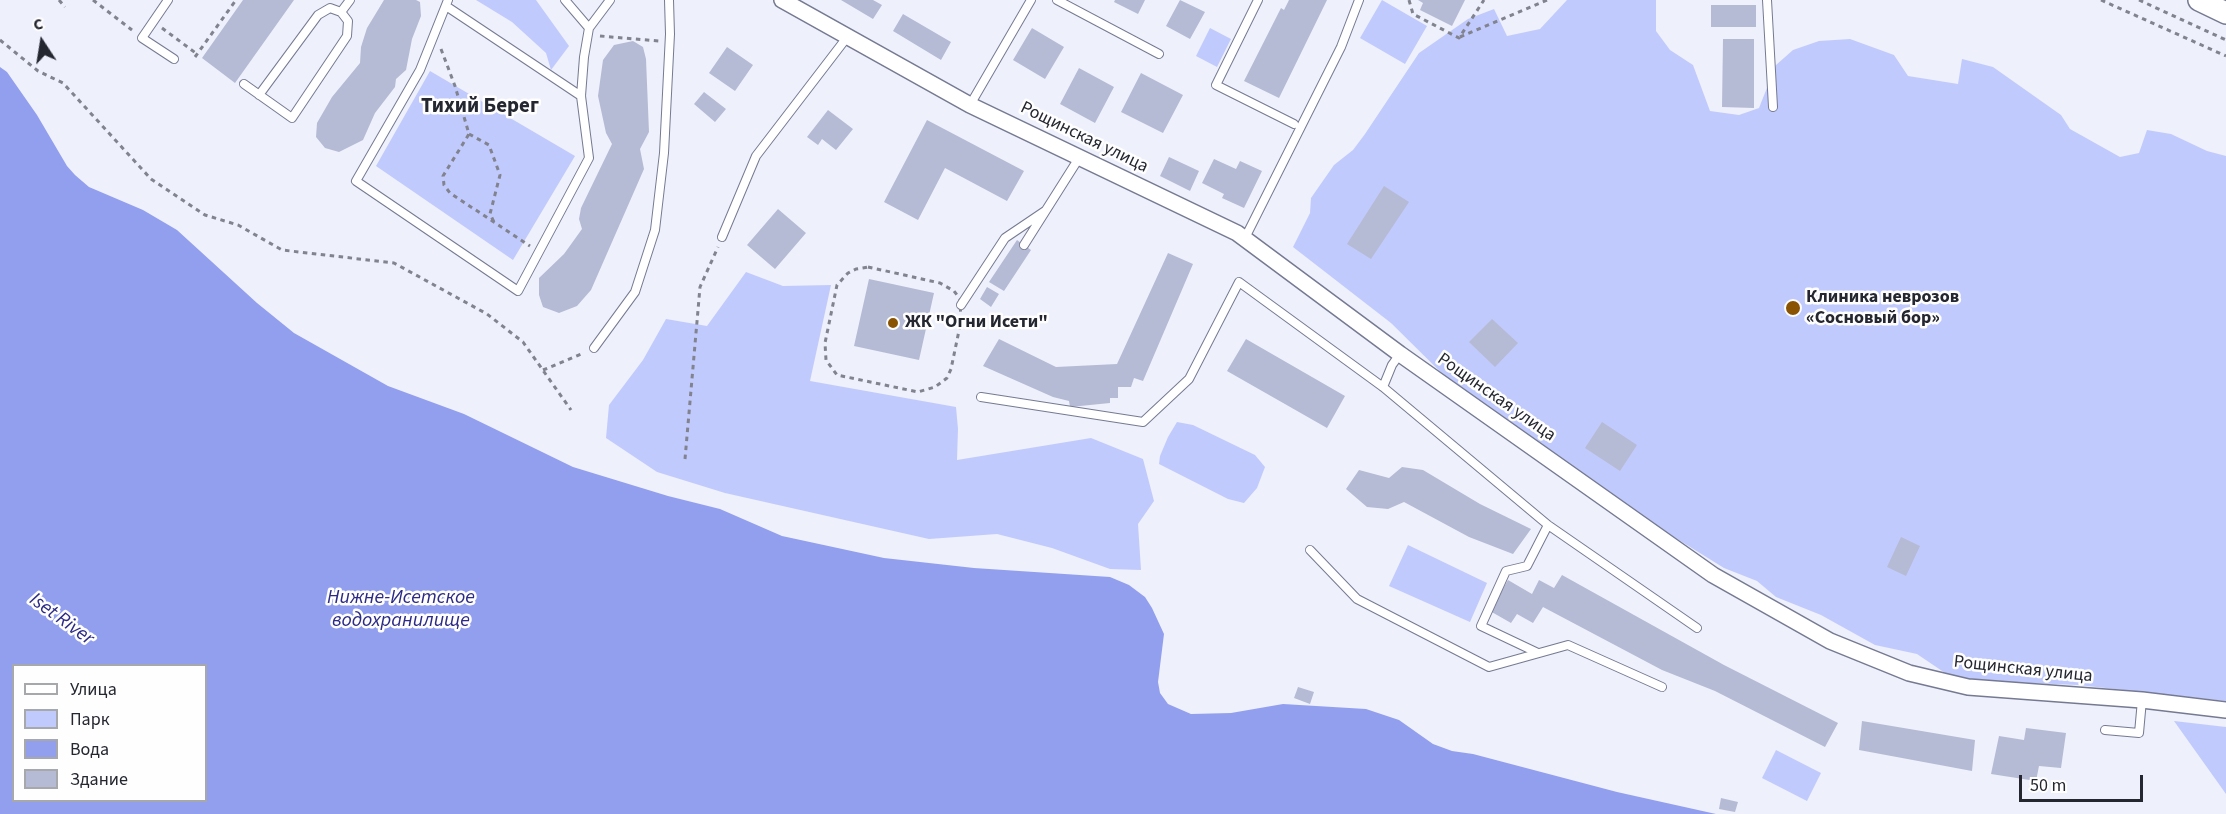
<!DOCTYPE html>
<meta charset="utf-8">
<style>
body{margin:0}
#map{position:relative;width:2226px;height:814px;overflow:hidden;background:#eef0fb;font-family:"Source Sans 3",sans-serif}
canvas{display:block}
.legend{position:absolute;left:12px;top:664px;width:195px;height:138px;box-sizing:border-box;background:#fefefe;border:2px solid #a7a8ac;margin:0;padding:8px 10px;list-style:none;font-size:18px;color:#242630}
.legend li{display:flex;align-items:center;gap:12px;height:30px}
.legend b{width:30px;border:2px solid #a7a8ac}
.north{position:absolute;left:12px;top:12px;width:60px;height:60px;-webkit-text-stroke:4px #fefefe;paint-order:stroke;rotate:348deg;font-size:16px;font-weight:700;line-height:24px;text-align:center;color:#242630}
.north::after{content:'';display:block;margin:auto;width:21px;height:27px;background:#242630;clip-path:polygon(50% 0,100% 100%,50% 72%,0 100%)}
.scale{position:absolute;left:2019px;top:775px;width:124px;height:27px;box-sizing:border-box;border:3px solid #242630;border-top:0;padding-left:8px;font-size:18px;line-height:21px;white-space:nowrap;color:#242630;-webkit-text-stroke:4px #fefefe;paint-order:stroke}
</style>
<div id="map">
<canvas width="2226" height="814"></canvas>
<ul class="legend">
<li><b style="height:8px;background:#fff"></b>Улица</li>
<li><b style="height:16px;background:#c1cafc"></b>Парк</li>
<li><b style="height:16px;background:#929fef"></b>Вода</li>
<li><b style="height:16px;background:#b5bbd5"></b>Здание</li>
</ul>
<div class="north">С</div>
<div class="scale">50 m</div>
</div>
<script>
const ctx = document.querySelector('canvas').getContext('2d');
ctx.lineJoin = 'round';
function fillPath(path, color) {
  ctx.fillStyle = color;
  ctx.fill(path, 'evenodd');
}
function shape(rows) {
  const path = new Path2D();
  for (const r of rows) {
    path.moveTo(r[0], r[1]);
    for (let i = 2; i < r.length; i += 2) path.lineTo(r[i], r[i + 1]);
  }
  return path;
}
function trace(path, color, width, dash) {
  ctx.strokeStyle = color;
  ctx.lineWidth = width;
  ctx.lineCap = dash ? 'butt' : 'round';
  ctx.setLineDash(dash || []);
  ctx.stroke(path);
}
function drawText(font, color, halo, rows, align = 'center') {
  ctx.font = font + ' "Source Sans 3",sans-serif';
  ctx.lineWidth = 5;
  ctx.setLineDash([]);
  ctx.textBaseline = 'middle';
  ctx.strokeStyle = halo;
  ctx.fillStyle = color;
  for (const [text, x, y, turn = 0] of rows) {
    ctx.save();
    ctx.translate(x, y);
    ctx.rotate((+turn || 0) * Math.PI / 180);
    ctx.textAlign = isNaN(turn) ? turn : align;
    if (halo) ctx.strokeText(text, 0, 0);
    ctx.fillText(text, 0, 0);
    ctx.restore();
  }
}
fillPath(shape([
 [476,0,536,0,569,46,551,70,546,53,512,22],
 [1382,0,1427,26,1405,64,1360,38],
 [1567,0,1656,0,1656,31,1670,50,1693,65,1710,111,1739,115,1759,108,1776,65,1793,50,1819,41,1850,39,1894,55,1908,76,1958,84,1962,59,1993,67,2061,115,2070,129,2120,157,2139,153,2147,130,2171,134,2207,151,2226,156,2226,701,2078,685,1982,681,1951,677,1917,654,1875,645,1821,615,1776,597,1757,581,1724,568,1608,496,1472,403,1391,323,1293,247,1310,213,1311,198,1334,165,1353,150,1365,134,1419,53,1468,19,1494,9,1507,36,1540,29],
 [1210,28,1231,39,1217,67,1196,56],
 [430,71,575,156,513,260,376,166],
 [746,272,783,286,831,285,810,381,956,407,958,429,957,460,1091,438,1143,459,1154,501,1138,524,1141,570,1110,569,1052,548,997,534,929,539,725,493,657,472,606,438,609,405,643,360,666,319,707,326],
 [1177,422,1193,425,1255,455,1265,467,1257,488,1244,503,1228,499,1159,464,1160,456,1168,437],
 [1408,545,1487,583,1470,622,1389,586],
 [2174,721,2226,727,2226,794],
 [1776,750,1821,773,1807,801,1762,778]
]), '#c1cafc');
fillPath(shape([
 [0,67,7,72,37,115,67,166,75,175,89,187,143,210,177,230,257,303,294,333,388,386,464,414,573,467,668,496,720,509,782,536,884,558,974,568,1110,577,1129,585,1145,597,1152,608,1164,634,1158,682,1160,693,1168,704,1191,714,1231,713,1283,704,1366,709,1399,720,1433,744,1452,751,1473,754,1617,792,1716,814,0,814],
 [14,666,206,666,206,800,14,800]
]), '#929fef');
fillPath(shape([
 [243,0,294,0,235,83,202,58],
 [384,0,416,0,420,2,421,16,412,39,406,70,396,79,395,87,375,113,363,140,339,152,325,148,316,137,317,123,332,97,360,63,361,47,367,28],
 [841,0,873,0,882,5,873,19],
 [1115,0,1145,0,1138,14,1114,2],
 [1180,0,1205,12,1190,39,1166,26],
 [1289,0,1327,0,1279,98,1244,81,1281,8,1284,10],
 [1418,0,1465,0,1452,26,1420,10,1423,3],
 [1711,5,1756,5,1756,27,1711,27],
 [903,14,951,42,941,60,893,31],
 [1032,28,1064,47,1045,79,1013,60],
 [1723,39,1754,39,1754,108,1722,107],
 [633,41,643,47,646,59,649,132,640,149,644,169,591,290,577,306,559,313,543,307,539,295,539,278,564,254,582,229,579,219,581,208,612,144,606,133,598,96,603,60,614,45],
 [727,47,753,65,735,91,709,73],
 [1079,68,1114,87,1095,123,1060,104],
 [1141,73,1183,95,1163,133,1121,112],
 [704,92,726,109,715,122,694,104],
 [828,110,853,129,836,150,822,139,818,145,807,137],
 [927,120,1024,171,1007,201,945,168,918,220,884,202],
 [1169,157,1199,171,1190,191,1160,176],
 [1214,159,1236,169,1240,161,1262,171,1244,208,1222,198,1224,194,1202,183],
 [1384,186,1409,202,1371,259,1347,244],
 [778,209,806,233,775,269,747,245],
 [1017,240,1031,250,1004,291,989,282],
 [1168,253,1193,264,1143,381,1134,378,1131,387,1118,387,1118,398,1110,398,1110,403,1070,407,1069,401,1053,397,983,366,999,339,1056,367,1117,364],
 [869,279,934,293,919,360,854,346],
 [987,287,999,294,991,307,980,299],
 [1492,319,1518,343,1495,367,1469,342],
 [1246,339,1345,396,1327,428,1227,371],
 [1602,422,1637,445,1620,471,1585,448],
 [1402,467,1423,470,1480,504,1531,529,1513,554,1469,537,1404,502,1388,509,1367,507,1346,489,1359,470,1389,478],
 [1901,537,1920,546,1906,576,1887,567],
 [1562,575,1724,665,1838,723,1825,747,1715,691,1662,670,1543,607,1533,623,1517,614,1511,623,1490,611,1508,580,1532,594,1539,580,1554,588],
 [1298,687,1314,692,1310,704,1294,698],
 [1862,721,1975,740,1972,771,1859,750],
 [2026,728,2066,733,2061,768,2039,766,2036,781,1991,774,1999,736,2024,740],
 [1721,798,1738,802,1735,812,1719,809]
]), '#b5bbd5');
const lane = shape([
 [168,0,142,38,174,59],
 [448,0,420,70,356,181,518,291,589,158,581,96,584,57,589,28,610,0],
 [565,0,589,28],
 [1057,0,1159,54],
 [1258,0,1216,85,1294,124],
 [1767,0,1773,107],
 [446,6,581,96],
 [244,84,292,118,347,36,348,21,341,12,350,0],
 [259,95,318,15,330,8,341,12],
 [970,105,1031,0],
 [722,237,756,156,848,36],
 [1245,238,1341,47,1359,0],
 [1024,245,1079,158],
 [961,305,1005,238,1045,211],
 [594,348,635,292,655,230,664,153,670,34,669,0],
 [1383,387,1392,365,1400,354],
 [981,397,1143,422,1189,379,1239,282,1383,387,1548,525,1697,628],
 [1310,550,1357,599,1489,667,1568,645,1662,687],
 [1538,653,1481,626,1506,571,1527,566,1548,525],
 [2105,730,2139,733,2142,700]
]);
const street = shape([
 [782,0,970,105,1237,233,1400,354,1713,575,1830,641,1909,673,1968,687,2142,700,2226,710]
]);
const secondary = shape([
 [2199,0,2226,13]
]);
trace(lane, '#757a92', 10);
trace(street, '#757a92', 18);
trace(secondary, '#757a92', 24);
trace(shape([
 [59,0,65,7],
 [93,0,132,30],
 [1409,0,1413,14,1459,38,1484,0],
 [2101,0,2226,56],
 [2139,0,2226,40],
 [162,28,197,54],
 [600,36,659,41],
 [1460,37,1547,0],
 [0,40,38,71,63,83,151,179,205,215,238,225,282,250,394,263,487,314,523,342,571,410],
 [441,49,455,86,469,134,443,176,444,185,450,193,530,246],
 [195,57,236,0],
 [469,134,489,145,500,175,490,214,494,222],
 [868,267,940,283,954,291,960,299,961,321,951,369,947,378,935,387,918,392,837,375,826,360,825,343,837,285,848,273,856,269,868,267],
 [543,370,584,353],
 [685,459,700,287,718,247]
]), '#81838e', 3, [4.5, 4.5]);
trace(lane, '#fff', 8);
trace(street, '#fff', 15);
trace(secondary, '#fff', 21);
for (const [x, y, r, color] of [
 [1793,308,8,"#895303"],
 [893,323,6,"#895303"]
]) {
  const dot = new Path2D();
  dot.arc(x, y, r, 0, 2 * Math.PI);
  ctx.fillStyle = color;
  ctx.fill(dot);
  trace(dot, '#fefefe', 2);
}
drawText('18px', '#242630', '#fefefe', [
 ["Рощинская улица",1084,138,26],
 ["Рощинская улица",1496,398,35],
 ["Рощинская улица",2023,670,6]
]);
drawText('bold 18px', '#242630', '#fefefe', [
 ["Клиника неврозов",1806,298],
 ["«Сосновый бор»",1806,319],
 ["ЖК \"Огни Исети\"",905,323]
], 'left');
drawText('italic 20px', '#2c2a85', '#fefefe', [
 ["Нижне-Исетское",401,599],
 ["водохранилище",401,622],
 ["Iset River",61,620,36]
]);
drawText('bold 21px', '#242630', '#fefefe', [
 ["Тихий Берег",480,107]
]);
</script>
